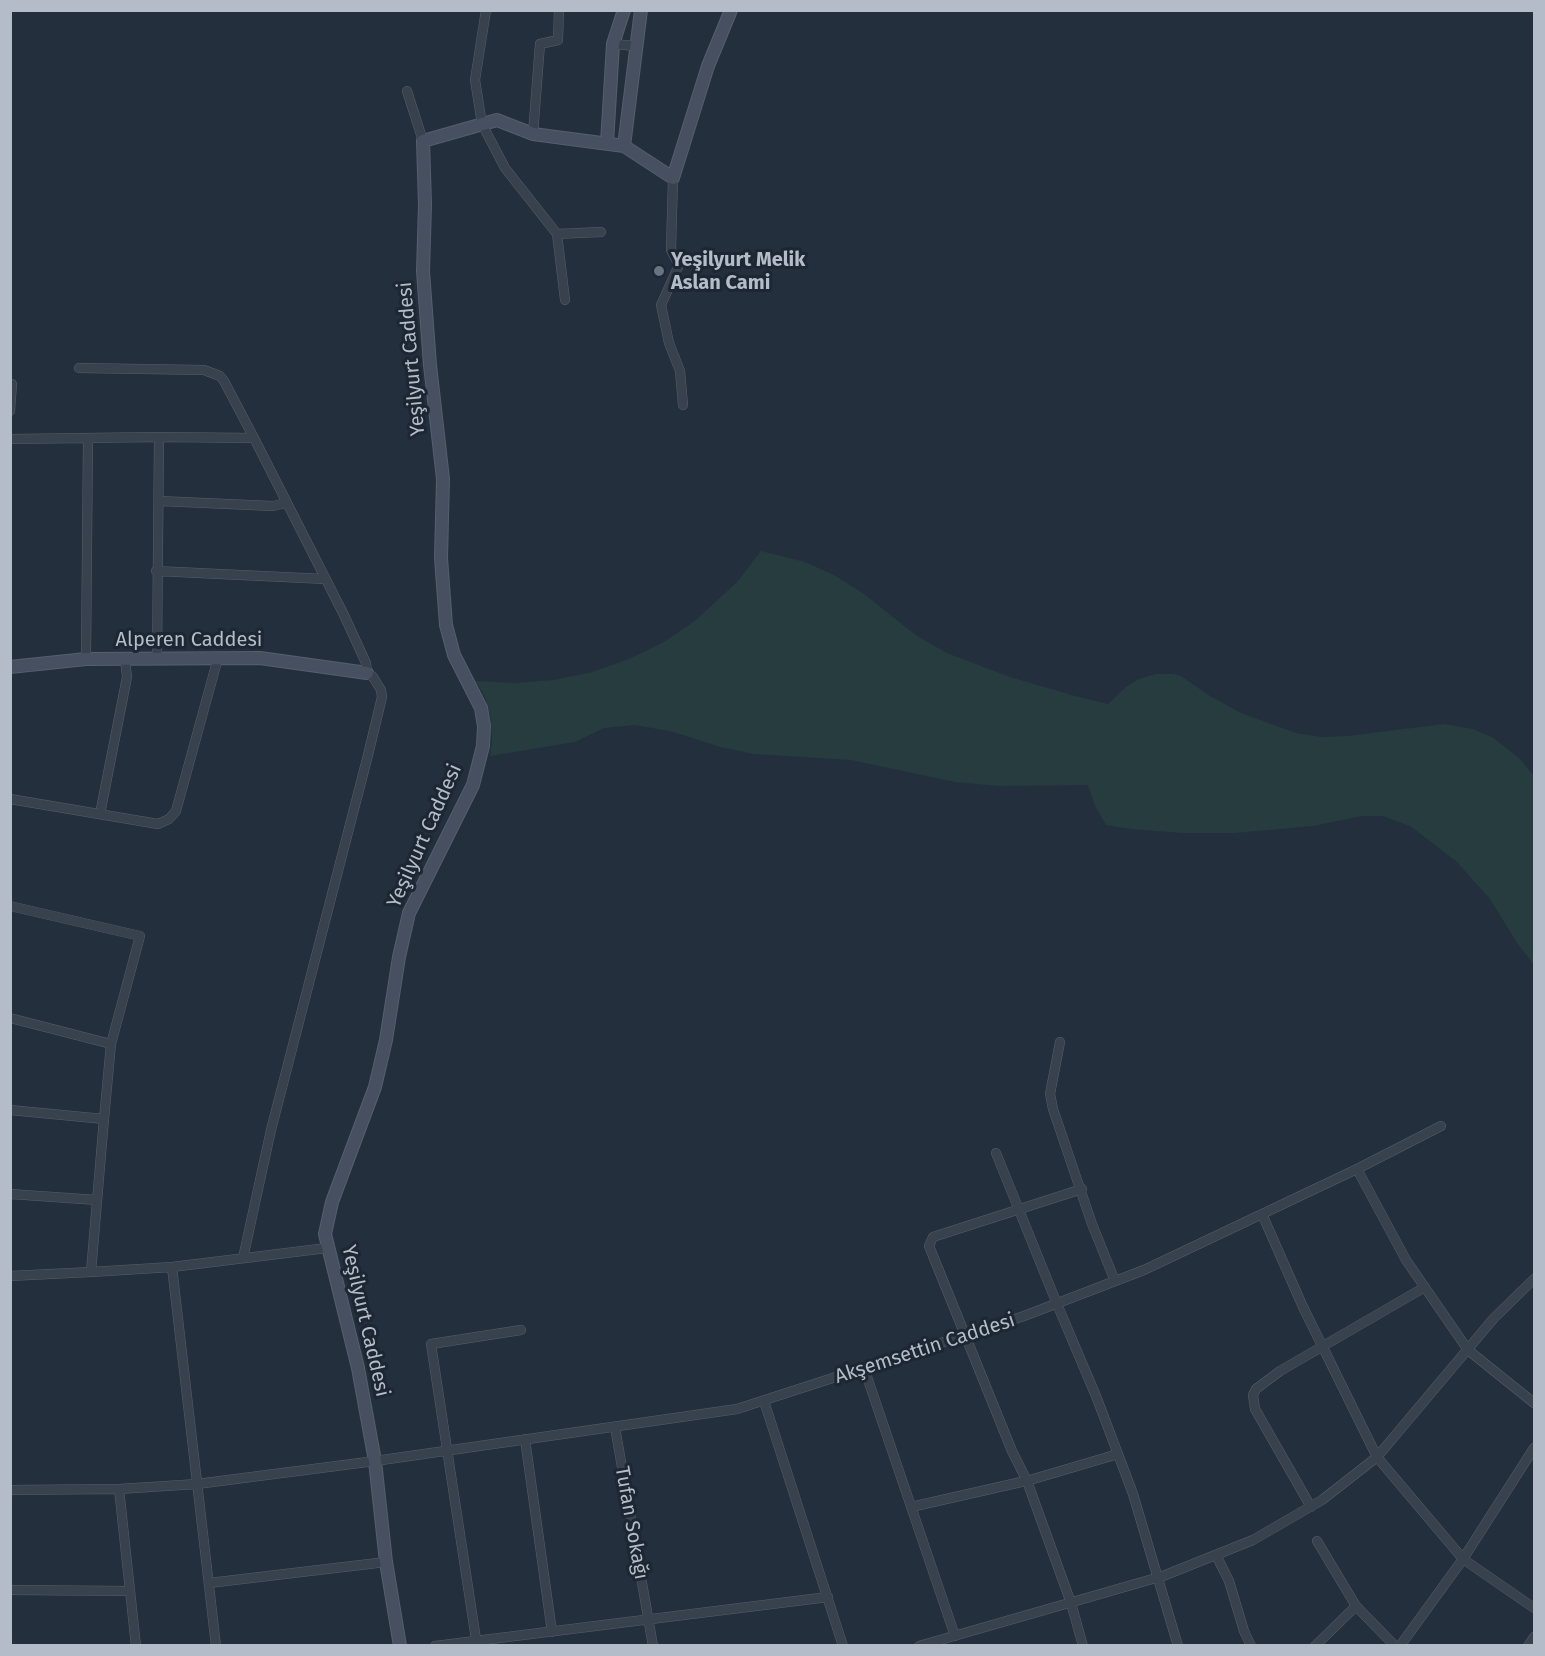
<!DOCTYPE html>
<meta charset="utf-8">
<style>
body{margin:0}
#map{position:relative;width:1545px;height:1656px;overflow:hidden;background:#242f3e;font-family:"Fira Sans",sans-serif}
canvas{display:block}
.frame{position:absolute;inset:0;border:12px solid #b4bcc9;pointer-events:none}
</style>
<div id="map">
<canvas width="1545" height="1656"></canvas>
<div class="frame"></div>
</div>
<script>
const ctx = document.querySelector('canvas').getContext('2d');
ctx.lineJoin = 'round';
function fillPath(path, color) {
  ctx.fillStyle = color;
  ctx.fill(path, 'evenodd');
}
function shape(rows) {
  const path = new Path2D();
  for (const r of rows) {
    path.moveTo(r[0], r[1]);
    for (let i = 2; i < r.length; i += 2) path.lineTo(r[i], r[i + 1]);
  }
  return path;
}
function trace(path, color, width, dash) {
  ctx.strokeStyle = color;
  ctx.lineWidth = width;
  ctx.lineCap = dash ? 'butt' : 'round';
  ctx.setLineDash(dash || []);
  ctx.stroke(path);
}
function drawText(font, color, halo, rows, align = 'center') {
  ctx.font = font + ' "Fira Sans",sans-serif';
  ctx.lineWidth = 6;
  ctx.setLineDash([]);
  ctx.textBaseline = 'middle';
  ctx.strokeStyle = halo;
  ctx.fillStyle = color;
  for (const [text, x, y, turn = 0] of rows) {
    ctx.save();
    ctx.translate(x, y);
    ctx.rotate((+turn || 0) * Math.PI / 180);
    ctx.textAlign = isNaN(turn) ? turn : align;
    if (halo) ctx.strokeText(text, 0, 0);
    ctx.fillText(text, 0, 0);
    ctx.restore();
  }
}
fillPath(shape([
 [761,551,805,562,834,575,864,594,917,636,947,653,1010,677,1075,696,1108,704,1127,686,1139,679,1156,674,1173,674,1181,676,1210,696,1241,713,1296,733,1322,737,1348,736,1444,724,1473,729,1492,737,1519,758,1534,776,1534,965,1517,943,1490,899,1456,861,1410,826,1383,816,1362,816,1313,826,1235,833,1183,833,1131,829,1106,825,1095,806,1088,785,999,786,955,782,851,760,754,754,720,747,674,732,635,725,604,728,575,742,490,756,492,740,491,719,486,699,476,681,515,683,554,680,592,672,629,659,664,642,696,620,738,581]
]), '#263c3f');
const street = shape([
 [486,10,475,80,482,124,505,168,557,234,565,300],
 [613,44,636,46],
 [407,91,423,141],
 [533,134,540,44,558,40,559,10],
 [673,178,671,250,679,265,661,305,669,343,680,371,683,405],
 [557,234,601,232],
 [79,368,204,370,220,376,224,381,254,438,344,615,366,663,367,673,373,677,381,690,382,697,368,755,271,1130,243,1258],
 [10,411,12,384],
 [10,439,159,437,254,438],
 [159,501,273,506,286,503],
 [156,571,325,579],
 [86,659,88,438],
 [157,659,159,437],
 [10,799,158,824,169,819,176,811,218,658],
 [100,814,127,677,125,659],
 [10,906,140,936,111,1044],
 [10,1018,111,1044,104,1119],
 [1060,1042,1050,1094,1053,1109,1092,1224,1115,1281],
 [10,1110,104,1119,91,1272,172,1267,216,1646],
 [996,1153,1057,1304,1096,1396,1118,1454,1133,1494,1178,1646],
 [1357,1169,1406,1260,1468,1350,1534,1403],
 [1082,1189,933,1237,929,1246,1012,1451,1027,1481,1071,1603,1083,1646],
 [10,1194,97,1200],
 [1262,1214,1303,1307,1377,1457,1463,1559,1534,1608],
 [172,1267,327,1248],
 [10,1276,91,1272],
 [864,1368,955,1636],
 [764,1401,843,1646],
 [615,1427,653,1646],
 [525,1439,552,1632],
 [119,1489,136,1646],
 [10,1490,119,1489,197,1484,375,1461,737,1409,1024,1316,1144,1270,1357,1169,1441,1126],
 [911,1507,1030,1480,1118,1454],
 [1311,1507,1255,1409,1253,1395,1256,1389,1280,1371,1425,1287],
 [1317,1541,1356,1606,1395,1646],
 [1216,1555,1229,1581,1244,1631,1251,1646],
 [209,1583,386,1562],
 [10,1590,130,1591],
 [435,1646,828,1597],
 [477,1646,431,1344,521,1330],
 [919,1646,1163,1576,1253,1540,1322,1500,1377,1457,1494,1318,1534,1279],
 [1315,1646,1356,1606],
 [1400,1646,1463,1559,1534,1448],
 [1528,1646,1534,1637]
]);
const secondary = shape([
 [607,143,613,44,624,10],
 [624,146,673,178,708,66,731,10],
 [10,667,86,659,260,658,367,673],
 [400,1646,386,1562,375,1461,358,1368,325,1234,332,1202,375,1087,386,1040,399,957,409,913,473,785,483,746,484,726,481,708,454,655,446,625,441,558,443,479,430,365,423,271,425,205,423,141,497,120,533,134,624,146,641,10]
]);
trace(street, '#565f6c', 10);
trace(secondary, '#565f6c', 14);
trace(street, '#38414e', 9);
trace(secondary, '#465061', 12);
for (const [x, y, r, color] of [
 [659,271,6,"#6b7280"]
]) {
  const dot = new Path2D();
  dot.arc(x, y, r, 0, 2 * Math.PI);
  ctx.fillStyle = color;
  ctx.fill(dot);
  trace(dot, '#1d2633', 2);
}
drawText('bold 20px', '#b4bcc9', '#1d2633', [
 ["Yeşilyurt Melik",671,260],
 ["Aslan Cami",671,283]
], 'left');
drawText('20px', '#b4bcc9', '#1d2633', [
 ["Yeşilyurt Caddesi",412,359,-95],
 ["Alperen Caddesi",189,640],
 ["Yeşilyurt Caddesi",425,836,-66],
 ["Yeşilyurt Caddesi",365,1321,77],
 ["Akşemsettin Caddesi",925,1349,-18],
 ["Tufan Sokağı",631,1523,80]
]);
</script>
